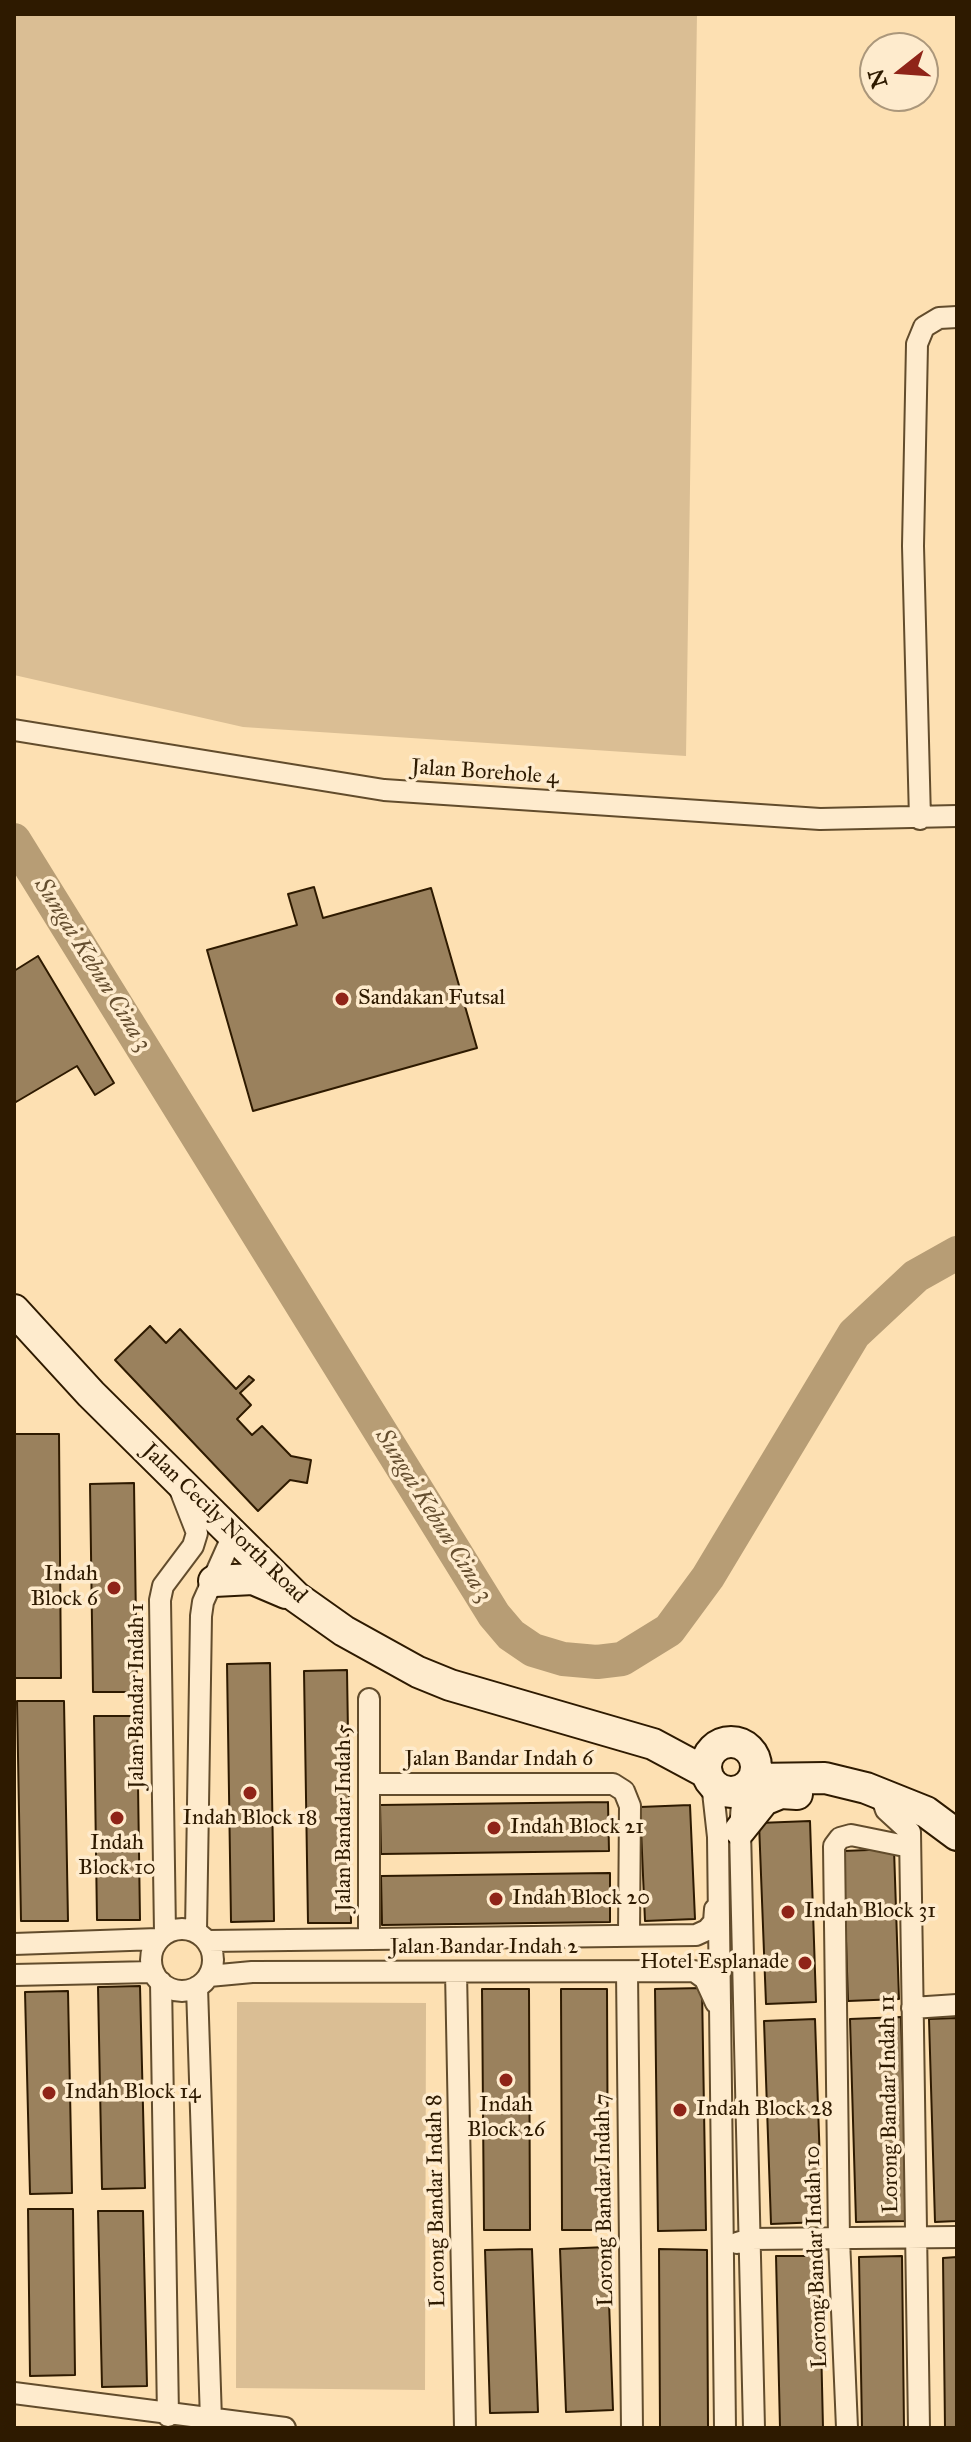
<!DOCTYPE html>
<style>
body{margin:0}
#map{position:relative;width:971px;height:2442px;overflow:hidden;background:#fde0b2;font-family:"IM FELL Great Primer",serif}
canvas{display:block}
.frame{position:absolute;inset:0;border:16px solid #2e1a00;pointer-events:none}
.north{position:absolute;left:859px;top:32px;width:80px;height:80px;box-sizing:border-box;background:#feebcd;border:2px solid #ab977b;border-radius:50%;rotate:253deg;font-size:22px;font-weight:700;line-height:32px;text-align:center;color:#2e1a00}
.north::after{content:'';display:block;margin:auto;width:28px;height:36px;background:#8f2418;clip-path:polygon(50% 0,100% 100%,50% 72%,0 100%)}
</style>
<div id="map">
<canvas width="971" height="2442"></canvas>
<div class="frame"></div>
<div class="north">N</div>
</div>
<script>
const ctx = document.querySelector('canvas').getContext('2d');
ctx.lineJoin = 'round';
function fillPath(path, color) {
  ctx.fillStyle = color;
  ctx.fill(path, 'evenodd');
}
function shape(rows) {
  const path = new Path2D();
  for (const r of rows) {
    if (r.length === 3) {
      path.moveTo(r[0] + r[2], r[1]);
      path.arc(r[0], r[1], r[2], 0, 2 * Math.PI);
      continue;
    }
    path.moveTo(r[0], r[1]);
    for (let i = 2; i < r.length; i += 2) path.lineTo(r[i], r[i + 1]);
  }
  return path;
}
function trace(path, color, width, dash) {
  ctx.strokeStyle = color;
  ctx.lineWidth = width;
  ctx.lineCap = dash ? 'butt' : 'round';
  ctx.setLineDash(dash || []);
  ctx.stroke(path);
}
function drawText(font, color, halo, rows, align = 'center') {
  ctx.font = font + ' "IM FELL Great Primer",serif';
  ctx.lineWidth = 7;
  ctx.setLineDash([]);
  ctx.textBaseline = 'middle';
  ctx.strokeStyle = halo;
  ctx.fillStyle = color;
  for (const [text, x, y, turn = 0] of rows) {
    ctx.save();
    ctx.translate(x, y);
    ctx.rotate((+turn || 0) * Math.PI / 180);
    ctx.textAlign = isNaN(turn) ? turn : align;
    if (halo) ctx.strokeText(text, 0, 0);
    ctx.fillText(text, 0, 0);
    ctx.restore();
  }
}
fillPath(shape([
 [14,14,697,14,686,756,243,727,14,675],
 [237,2002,426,2003,425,2390,236,2388]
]), '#dabe94');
trace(shape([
 [14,840,494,1615,511,1635,533,1650,563,1659,597,1662,622,1659,669,1630,708,1577,854,1334,916,1276,957,1253]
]), '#b79d75', 34);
const building = shape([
 [314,887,323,918,431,888,477,1048,253,1111,207,950,297,925,288,894,314,887],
 [38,956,114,1083,95,1095,77,1066,16,1102,14,1099,14,971,38,956],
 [150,1326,166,1343,180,1329,236,1389,249,1376,254,1380,240,1393,251,1405,237,1419,252,1435,262,1426,291,1456,311,1460,307,1483,290,1480,258,1511,115,1360,150,1326],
 [14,1434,59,1434,61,1678,15,1678,14,1434],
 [134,1483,137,1692,93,1692,90,1484,134,1483],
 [270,1663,274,1921,231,1922,227,1664,270,1663],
 [347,1670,351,1923,308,1923,304,1671,347,1670],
 [17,1701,64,1701,68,1921,21,1921,17,1701],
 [94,1716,137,1716,140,1920,97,1920,94,1716],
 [608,1802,609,1851,381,1854,380,1805,608,1802],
 [690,1805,695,1919,645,1921,640,1807,690,1805],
 [810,1821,816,2002,766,2004,759,1823,810,1821],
 [894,1849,899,1999,848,2001,843,1851,894,1849],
 [610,1873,610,1922,382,1925,381,1876,610,1873],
 [140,1986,145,2188,102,2189,98,1987,140,1986],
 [702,1988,706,2230,658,2231,655,1989,702,1988],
 [482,1989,529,1989,530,2230,484,2230,482,1989],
 [561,1989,607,1989,608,2230,562,2230,561,1989],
 [68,1991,72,2193,30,2194,25,1992,68,1991],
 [901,2017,907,2221,856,2222,850,2019,901,2017],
 [957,2018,957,2221,935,2222,929,2019,957,2018],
 [815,2019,822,2222,771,2224,764,2021,815,2019],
 [28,2209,73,2209,75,2375,30,2376,28,2209],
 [98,2211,143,2211,147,2386,102,2387,98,2211],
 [607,2247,613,2410,566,2412,560,2249,607,2247],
 [532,2249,538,2412,490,2413,485,2250,532,2249],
 [659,2249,707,2250,708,2428,660,2428,659,2249],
 [776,2256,819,2256,823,2428,780,2428,776,2256],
 [902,2256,904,2428,862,2428,859,2257,902,2256],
 [957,2257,957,2428,945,2428,943,2258,957,2257]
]);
fillPath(building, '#9a815d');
trace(building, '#2e1a00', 2);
const minor = shape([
 [14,730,384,790,820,819,957,816],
 [920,819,913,546,917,344,924,327,939,318,957,317],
 [712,1783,718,1837,725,2428],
 [371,1784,613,1784,624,1791,630,1806,629,1934],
 [743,1790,740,1830,754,2428],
 [880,1793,886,1810,910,1832,919,2428],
 [182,1960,31],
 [196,1931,201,1616,203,1602,233,1535],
 [165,1933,160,1600,163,1586,193,1546,197,1533,181,1492],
 [369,1937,369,1699],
 [208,1941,696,1935,707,1930,714,1922,715,1909],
 [14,1944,158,1939],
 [456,1972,465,2428],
 [627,1972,632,2428],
 [14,1975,153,1972],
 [209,1976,252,1972,694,1971,705,1979,716,2003],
 [161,1982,168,2416],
 [197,1987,211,2420],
 [912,2008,957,2005],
 [737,2243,750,2239,957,2237],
 [14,2393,285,2428],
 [847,2428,839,2239,834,1846,840,1838,851,1835,910,1847]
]);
const secondary = shape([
 [14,1310,91,1394,296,1597,344,1631,418,1672,450,1685,653,1744,707,1773],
 [214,1581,253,1579,286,1593],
 [731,1767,25],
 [754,1779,825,1778,866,1788,926,1812,957,1835],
 [740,1830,764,1800,781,1793,797,1794]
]);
trace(minor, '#624c2c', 24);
trace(secondary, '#2e1a00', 34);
trace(minor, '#feebcd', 20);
trace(secondary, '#feebcd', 30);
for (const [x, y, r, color] of [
 [342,999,8,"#8f2418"],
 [114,1588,8,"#8f2418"],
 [250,1793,8,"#8f2418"],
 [117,1818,8,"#8f2418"],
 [494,1828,8,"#8f2418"],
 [496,1899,8,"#8f2418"],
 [788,1912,8,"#8f2418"],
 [805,1963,8,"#8f2418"],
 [506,2080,8,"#8f2418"],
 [49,2093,8,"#8f2418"],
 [680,2110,8,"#8f2418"]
]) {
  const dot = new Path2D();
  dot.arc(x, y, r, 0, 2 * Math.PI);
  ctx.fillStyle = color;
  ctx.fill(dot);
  trace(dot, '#feebcd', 3);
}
drawText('22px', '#2e1a00', '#feebcd', [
 ["Jalan Borehole 4",485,773,4],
 ["Jalan Cecily North Road",224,1524,44],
 ["Jalan Bandar Indah 1",138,1696,-90],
 ["Jalan Bandar Indah 6",499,1760],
 ["Jalan Bandar Indah 5",345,1818,-90],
 ["Jalan Bandar Indah 2",484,1948],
 ["Lorong Bandar Indah 11",890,2104,-91],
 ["Lorong Bandar Indah 7",605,2200,-91],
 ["Lorong Bandar Indah 8",437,2201,-91],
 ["Lorong Bandar Indah 10",817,2257,-92]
]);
drawText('22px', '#2e1a00', '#feebcd', [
 ["Sandakan Futsal",358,999],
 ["Indah",98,1575,"right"],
 ["Block 6",98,1600,"right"],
 ["Indah Block 18",250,1819,"center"],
 ["Indah Block 21",510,1828],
 ["Indah",117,1844,"center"],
 ["Block 10",117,1869,"center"],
 ["Indah Block 20",512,1899],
 ["Indah Block 31",804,1912],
 ["Hotel Esplanade",789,1963,"right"],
 ["Indah Block 14",65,2093],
 ["Indah",506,2106,"center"],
 ["Block 26",506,2131,"center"],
 ["Indah Block 28",696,2110]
], 'left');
drawText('italic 24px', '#654e2f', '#feebcd', [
 ["Sungai Kebun Cina 3",92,965,58],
 ["Sungai Kebun Cina 3",433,1516,58]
]);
</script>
